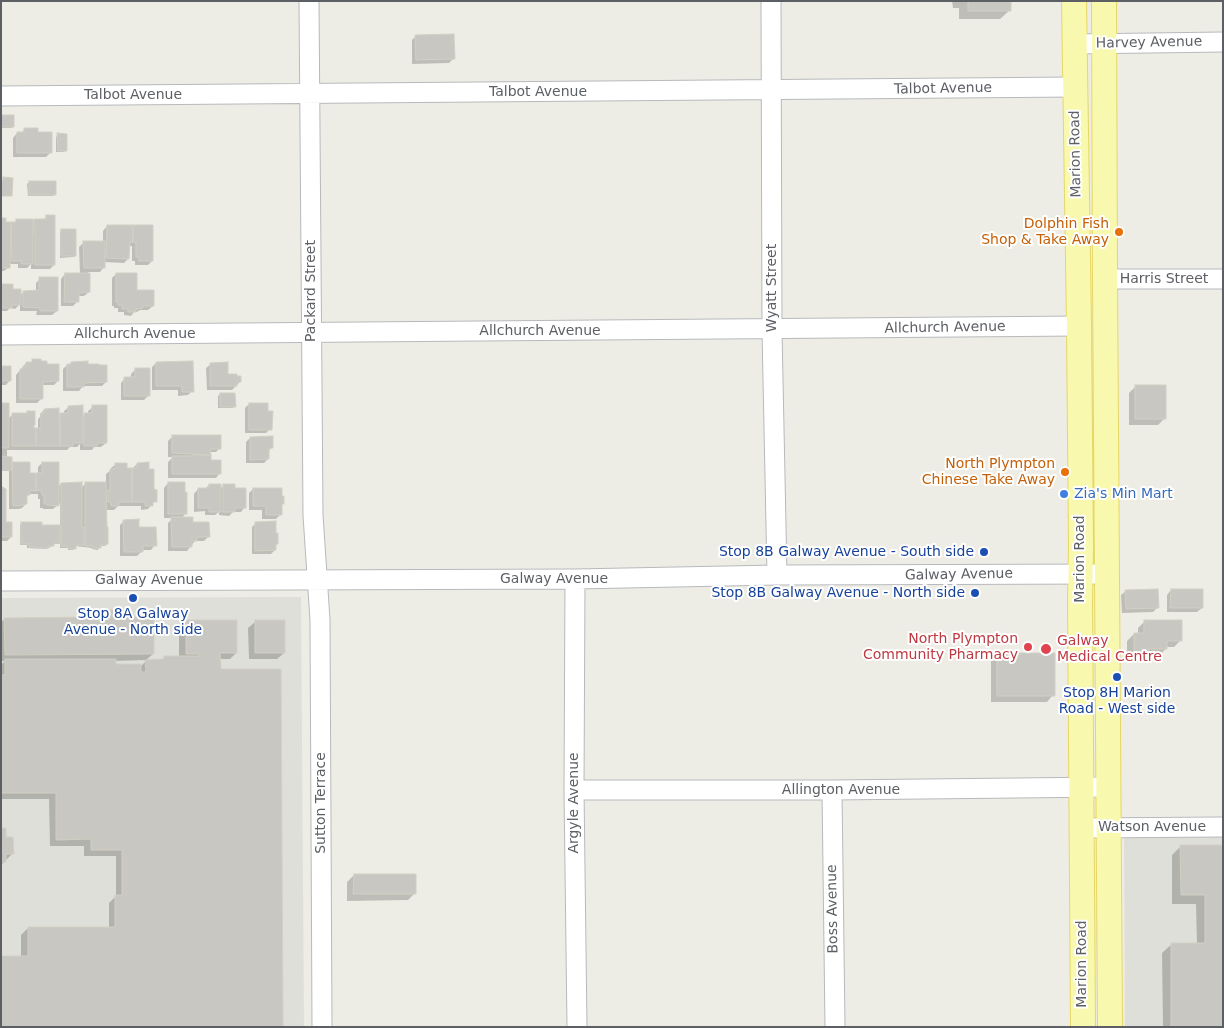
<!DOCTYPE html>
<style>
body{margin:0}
#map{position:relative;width:1224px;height:1028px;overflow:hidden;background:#eeede5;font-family:"DejaVu Sans",sans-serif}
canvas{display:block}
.frame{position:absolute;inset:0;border:2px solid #5c5f64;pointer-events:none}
</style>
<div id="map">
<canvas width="1224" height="1028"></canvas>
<div class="frame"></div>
</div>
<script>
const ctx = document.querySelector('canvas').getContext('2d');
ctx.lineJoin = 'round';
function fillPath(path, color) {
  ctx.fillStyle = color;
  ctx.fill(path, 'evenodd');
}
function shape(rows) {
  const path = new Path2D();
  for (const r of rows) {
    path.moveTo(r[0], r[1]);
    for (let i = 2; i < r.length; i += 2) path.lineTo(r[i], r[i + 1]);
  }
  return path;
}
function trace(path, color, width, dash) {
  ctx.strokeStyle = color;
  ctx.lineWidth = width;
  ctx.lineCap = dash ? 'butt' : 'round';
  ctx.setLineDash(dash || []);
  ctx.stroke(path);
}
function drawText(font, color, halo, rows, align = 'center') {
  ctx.font = font + ' "DejaVu Sans",sans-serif';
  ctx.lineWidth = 4;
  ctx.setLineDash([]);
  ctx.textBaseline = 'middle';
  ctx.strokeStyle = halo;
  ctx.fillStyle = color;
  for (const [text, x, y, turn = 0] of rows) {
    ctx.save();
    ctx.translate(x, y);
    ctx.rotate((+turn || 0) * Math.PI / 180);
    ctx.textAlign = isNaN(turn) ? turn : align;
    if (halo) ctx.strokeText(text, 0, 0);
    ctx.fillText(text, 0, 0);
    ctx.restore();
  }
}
fillPath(shape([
 [301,597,304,1027,1,1027,1,598],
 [1223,834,1223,1027,1125,1027,1124,835]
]), '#dfdfd9');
fillPath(shape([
 [952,1,1010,1,1010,10,1000,19,959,19,959,8,953,8],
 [416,36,453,59,449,63,412,64,412,40],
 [1,116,13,127,11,128,1,128],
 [24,130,37,134,51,152,46,157,13,157,13,138,17,133,21,133],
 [58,135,66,150,64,152,56,152,56,137],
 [29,182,55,194,53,196,28,196,27,184],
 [47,216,54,265,50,269,31,269,31,264,27,268,18,268,18,264,9,264,9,267,4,271,1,271,1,219,4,223,14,223,17,220,43,220],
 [107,226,152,226,152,261,148,265,135,265,135,261,132,261,132,246,129,246,128,259,124,263,104,262,104,267,100,272,88,272,89,292,84,296,77,296,77,302,73,306,61,306,61,279,65,274,80,274,79,247,84,242,103,243,103,231],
 [61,230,75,256,73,257,60,258,60,232],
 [116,274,153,306,148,310,140,310,137,312,134,312,131,316,124,315,124,312,118,312,118,308,114,308,114,306,112,306,112,278],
 [40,279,57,311,52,315,36,315,37,311,20,311,20,304,15,309,10,308,7,311,1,311,1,285,12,290,19,296,24,292,36,292,36,283],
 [33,360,39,363,58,381,54,385,42,385,42,398,37,403,16,403,16,375,26,363,30,363],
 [72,363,87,365,106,382,102,386,83,386,79,391,63,391,63,369,67,365,69,365],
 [156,363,192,391,188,395,178,396,178,390,152,390,152,367],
 [211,364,227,375,240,382,232,390,207,390,206,368],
 [1,367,10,380,6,385,1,385],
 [136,369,149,395,144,400,121,400,121,383,125,378,131,378,131,374],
 [1136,386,1165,418,1158,425,1129,425,1129,393],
 [220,394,234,406,233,408,218,408,218,396],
 [1,404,8,419,12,415,33,430,38,430,38,419,40,417,40,414,44,410,58,415,64,415,64,411,69,407,81,418,85,415,88,415,88,411,93,407,106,443,101,447,94,447,92,450,80,450,80,444,77,447,70,447,67,450,7,450,7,458,11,465,13,463,28,474,38,475,38,467,42,463,57,488,61,484,81,488,85,484,106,484,106,474,111,470,111,468,116,464,126,469,133,468,137,464,153,491,155,501,148,509,141,510,141,506,118,506,114,510,105,510,107,544,105,546,99,546,98,550,92,549,92,548,75,546,73,550,68,550,68,548,60,548,60,544,53,544,51,547,48,548,46,549,27,548,27,545,20,545,20,525,22,523,40,527,60,526,60,503,53,509,43,509,43,508,40,508,40,499,38,499,38,494,29,494,26,497,26,504,22,508,19,509,9,509,9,471,1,471],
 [249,404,270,429,266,433,245,433,245,408],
 [172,437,220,448,216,452,209,452,209,462,220,473,216,478,168,478,168,462,173,457,168,457,168,441],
 [250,438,272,447,268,452,268,459,264,463,246,463,246,442],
 [168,483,186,513,181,519,191,524,208,537,204,541,195,541,187,551,168,551,168,523,173,518,164,518,164,488],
 [209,485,220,489,224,485,234,490,245,507,241,512,233,512,229,516,219,515,219,512,215,515,205,515,205,511,194,512,194,494,198,489,205,489],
 [1,487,4,523,11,537,7,541,1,541],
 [253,489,280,506,280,515,276,519,262,519,262,510,249,510,249,493],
 [124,521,138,528,155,545,151,550,142,550,142,551,137,556,120,556,120,525],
 [256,523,274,534,277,544,275,546,275,550,271,554,252,554,252,527],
 [1171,590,1202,608,1197,612,1167,612,1167,595],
 [1126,591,1157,608,1153,612,1122,613,1121,595],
 [96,612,120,618,153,654,146,660,114,661,114,665,141,666,146,661,161,661,164,658,179,658,179,628,186,622,236,653,230,659,219,659,282,1027,21,957,21,935,28,928,109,928,109,903,116,896,116,856,84,856,84,846,50,846,49,799,1,799,1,665,5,661,1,661,1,622,5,619,89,618],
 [1145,621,1181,640,1174,647,1166,647,1166,649,1159,655,1147,655,1140,662,1127,662,1127,641,1134,634,1138,634,1138,628],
 [255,622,284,653,277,659,249,659,248,628],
 [998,654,1053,695,1047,702,991,702,991,661],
 [1,829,5,839,12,854,1,865],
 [1181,846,1223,846,1223,1027,1163,1027,1162,953,1172,944,1197,944,1196,904,1172,904,1172,855],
 [354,875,415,893,408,900,347,901,347,882]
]), '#0003');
const building = shape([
 [968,1,1011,1,1011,11,968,11,968,1],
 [454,34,455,59,416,60,415,35,454,34],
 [1,115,14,115,14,127,1,127,1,115],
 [24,128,38,128,38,132,52,132,52,153,17,153,17,132,24,132,24,128],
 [57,133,67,134,67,151,58,151,57,133],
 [3,177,13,178,12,196,1,196,1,180,3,180,3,177],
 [29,181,56,181,56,195,29,195,29,181],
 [46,215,55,215,55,265,35,265,35,234,34,234,34,219,46,219,46,215],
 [1,218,6,218,6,222,11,222,10,268,1,268,1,218],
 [16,219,33,219,33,264,21,264,22,261,12,261,11,222,16,222,16,219],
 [107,225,133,225,133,242,130,242,129,259,106,258,107,225],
 [133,225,153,225,153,261,139,261,139,257,136,257,136,243,133,242,133,225],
 [61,229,76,229,76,256,61,256,61,229],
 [83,241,105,241,105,268,84,268,83,241],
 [65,273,90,273,90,292,79,293,79,302,64,302,65,273],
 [116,273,137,273,137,290,154,290,154,306,143,306,143,308,136,309,136,312,128,312,128,309,122,309,122,305,118,305,118,302,116,302,116,273],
 [39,277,58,277,58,311,40,311,40,308,23,307,23,291,39,290,39,277],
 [1,284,13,284,13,289,21,289,21,305,12,305,12,308,1,308,1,284],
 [32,359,41,359,41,361,47,361,47,364,59,364,59,381,43,382,43,399,20,399,20,369,23,369,23,366,26,366,26,362,32,362,32,359],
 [88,361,88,364,99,364,99,365,107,365,107,382,84,383,84,387,67,387,67,364,71,364,71,362,88,361],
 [193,361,194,392,182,392,182,386,156,386,156,362,193,361],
 [228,362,228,374,237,374,237,376,241,376,241,382,237,382,237,386,210,386,210,363,228,362],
 [1,366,11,366,11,381,1,381,1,366],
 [135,368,150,368,150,396,124,396,124,377,135,377,135,368],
 [1135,385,1166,385,1166,419,1135,419,1135,385],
 [220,393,235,393,236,407,220,407,220,393],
 [1,403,9,403,9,448,1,448,1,403],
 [249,403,268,403,268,411,273,411,272,430,249,430,249,403],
 [83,405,83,443,73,443,73,446,60,446,60,413,68,413,68,406,83,405],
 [92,405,107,405,107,443,97,443,97,446,84,446,84,413,92,413,92,405],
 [59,408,60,446,36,446,36,428,41,428,41,413,44,413,44,409,59,408],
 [27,411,35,411,35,425,34,425,34,428,36,428,36,446,12,446,12,413,27,413,27,411],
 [172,435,221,435,221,449,210,449,211,455,172,453,172,435],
 [273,436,273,448,269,448,269,459,250,460,250,437,273,436],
 [193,455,211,455,211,460,221,460,221,474,172,474,172,456,193,456,193,455],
 [1,456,12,457,12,470,1,470,1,456],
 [12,462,30,462,30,473,36,473,36,491,30,490,30,495,27,495,27,504,24,504,24,505,13,506,12,462],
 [42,462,59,462,59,506,47,505,47,504,44,504,44,495,42,495,41,490,36,491,36,473,42,473,42,462],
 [149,462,149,469,154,469,154,489,157,490,157,502,153,502,153,506,145,506,145,502,132,502,132,468,137,468,137,463,149,462],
 [115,463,127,463,127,468,132,468,132,502,119,502,119,506,111,506,111,502,108,502,108,490,110,490,110,469,115,469,115,463],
 [82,482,82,528,84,527,84,545,76,545,76,549,69,549,69,547,61,546,61,483,82,482],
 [85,482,106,482,107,527,108,527,108,544,101,545,101,548,93,548,93,546,85,546,85,482],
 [168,482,185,482,185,492,187,492,187,514,168,514,168,482],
 [209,484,221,484,221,512,209,512,209,508,198,508,198,488,209,488,209,484],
 [223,484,235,484,235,488,246,488,246,508,235,508,235,512,223,512,223,484],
 [1,486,6,489,6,522,12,522,12,537,1,537,1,486],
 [253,488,282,488,282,496,284,496,284,504,282,504,282,515,266,515,266,506,253,506,253,488],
 [171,517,193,517,193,522,209,522,210,537,197,537,197,541,192,541,192,547,172,547,171,517],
 [139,519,139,527,156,527,157,546,143,546,143,552,124,552,123,520,139,519],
 [276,521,276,533,278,533,278,544,276,544,276,550,255,551,255,522,276,521],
 [21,522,42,522,42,525,60,525,60,543,54,543,54,546,49,546,49,548,35,548,35,547,29,547,29,544,21,544,21,522],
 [1158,589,1159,608,1126,609,1125,590,1158,589],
 [1171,589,1203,589,1203,608,1170,608,1171,589],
 [95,610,121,610,121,617,154,617,154,654,5,655,4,618,96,617,95,610],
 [186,620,237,620,237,653,220,653,221,669,281,669,283,1027,1,1027,1,956,28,956,28,927,115,927,115,895,122,895,122,850,91,850,91,839,56,840,56,793,1,793,1,675,5,675,5,659,116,659,116,664,141,664,141,672,146,672,145,660,164,659,164,656,199,656,199,654,186,654,186,620],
 [255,620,285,620,285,653,255,653,255,620],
 [1144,620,1182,620,1182,641,1167,641,1167,649,1148,649,1148,656,1134,656,1134,633,1144,633,1144,620],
 [997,653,1055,653,1055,696,997,696,997,653],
 [1,828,6,828,6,837,13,837,14,854,6,854,6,862,1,862,1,828],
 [1180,845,1223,845,1223,1027,1171,1027,1171,943,1205,943,1205,895,1181,895,1180,845],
 [354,874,416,874,416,894,353,894,354,874]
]);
fillPath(building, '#c9c7c2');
trace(building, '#d2d0c3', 1);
const minor = shape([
 [309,1,313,515,320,620,322,1027],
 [771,1,772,330,777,575],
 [1075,44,1223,42],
 [1,96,1075,87],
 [1105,279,1223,279],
 [1,335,1079,326],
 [575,579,574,790,577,1027],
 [1,581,575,579,777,575,1107,574],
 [574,790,832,790,1109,787],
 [832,790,835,1027],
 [1081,828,1223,827]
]);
const major = shape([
 [1074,1,1079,326,1081,549,1080,600,1083,1027],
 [1104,1,1105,279,1110,1027]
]);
trace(minor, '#b7b9bd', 21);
trace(major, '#e6d765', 26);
trace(minor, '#fff', 19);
trace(major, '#f8f8af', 24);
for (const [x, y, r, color] of [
 [1119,232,5,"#e8710a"],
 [1065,472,5,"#e8710a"],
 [1064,494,5,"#3f7fe0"],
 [984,552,5,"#1a4fb4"],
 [975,593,5,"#1a4fb4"],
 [133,598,5,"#1a4fb4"],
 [1028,647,5,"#e0444e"],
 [1046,649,6,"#e0444e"],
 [1117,677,5,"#1a4fb4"]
]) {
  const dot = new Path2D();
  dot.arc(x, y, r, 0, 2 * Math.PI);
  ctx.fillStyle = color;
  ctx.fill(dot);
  trace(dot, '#fff', 2);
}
drawText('14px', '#5c5f64', '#fff', [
 ["Harvey Avenue",1149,43,-1],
 ["Talbot Avenue",943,89,-1],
 ["Talbot Avenue",538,92],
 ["Talbot Avenue",133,95],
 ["Marion Road",1076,154,-91],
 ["Harris Street",1164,279],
 ["Wyatt Street",772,288,-90],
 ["Packard Street",311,291,-90],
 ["Allchurch Avenue",945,328,-1],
 ["Allchurch Avenue",540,331],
 ["Allchurch Avenue",135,334],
 ["Marion Road",1080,559,-90],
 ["Galway Avenue",959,575,-1],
 ["Galway Avenue",554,579],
 ["Galway Avenue",149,580],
 ["Allington Avenue",841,790],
 ["Sutton Terrace",321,803,-90],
 ["Argyle Avenue",574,803,-90],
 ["Watson Avenue",1152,827],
 ["Boss Avenue",833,909,-91],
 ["Marion Road",1082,964,-90]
]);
drawText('14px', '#c56008', '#fff', [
 ["Dolphin Fish",1109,224],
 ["Shop & Take Away",1109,240],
 ["North Plympton",1055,464],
 ["Chinese Take Away",1055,480]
], 'right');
drawText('14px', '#366cbe', '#fff', [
 ["Zia's Min Mart",1074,494]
], 'left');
drawText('14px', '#164399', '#fff', [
 ["Stop 8B Galway Avenue - South side",974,552],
 ["Stop 8B Galway Avenue - North side",965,593],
 ["Stop 8A Galway",133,614,"center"],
 ["Avenue - North side",133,630,"center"],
 ["Stop 8H Marion",1117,693,"center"],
 ["Road - West side",1117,709,"center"]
], 'right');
drawText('14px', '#be3a42', '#fff', [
 ["North Plympton",1018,639],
 ["Community Pharmacy",1018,655],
 ["Galway",1057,641,"left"],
 ["Medical Centre",1057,657,"left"]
], 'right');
</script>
